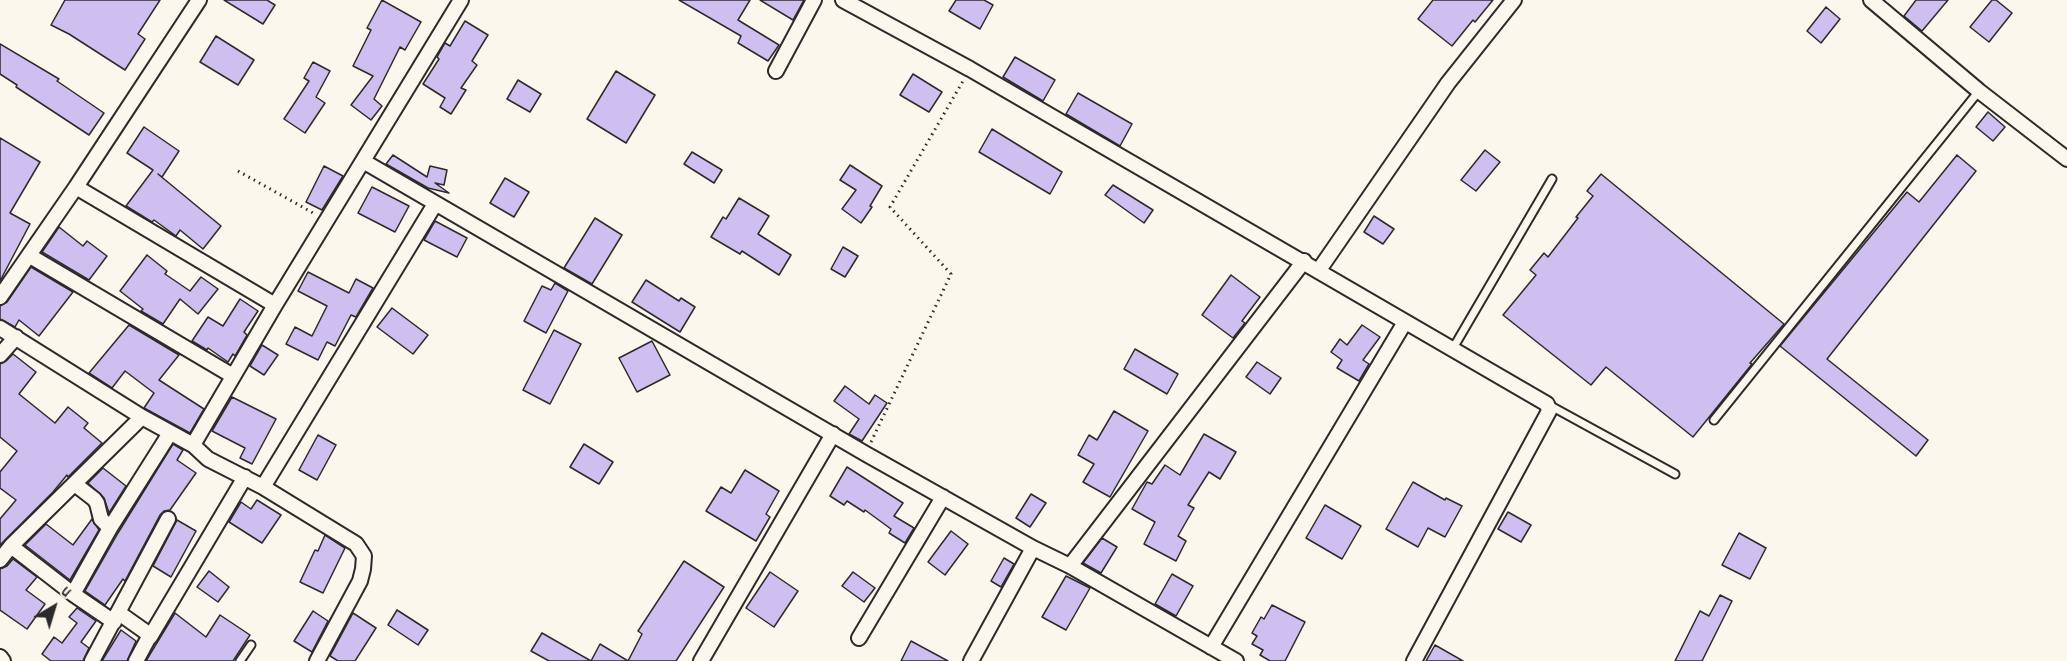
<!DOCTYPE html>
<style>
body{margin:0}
#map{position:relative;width:2067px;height:661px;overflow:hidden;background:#fbf7ec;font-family:Dekko,sans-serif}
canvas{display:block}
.north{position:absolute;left:24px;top:577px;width:60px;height:60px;-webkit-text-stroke:4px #fbf7ec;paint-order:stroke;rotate:38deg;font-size:16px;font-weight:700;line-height:24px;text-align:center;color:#2b2b2b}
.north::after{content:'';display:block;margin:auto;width:21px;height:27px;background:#2b2b2b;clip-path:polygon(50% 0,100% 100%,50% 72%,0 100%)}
</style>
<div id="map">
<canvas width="2067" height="661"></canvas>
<div class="north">U</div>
</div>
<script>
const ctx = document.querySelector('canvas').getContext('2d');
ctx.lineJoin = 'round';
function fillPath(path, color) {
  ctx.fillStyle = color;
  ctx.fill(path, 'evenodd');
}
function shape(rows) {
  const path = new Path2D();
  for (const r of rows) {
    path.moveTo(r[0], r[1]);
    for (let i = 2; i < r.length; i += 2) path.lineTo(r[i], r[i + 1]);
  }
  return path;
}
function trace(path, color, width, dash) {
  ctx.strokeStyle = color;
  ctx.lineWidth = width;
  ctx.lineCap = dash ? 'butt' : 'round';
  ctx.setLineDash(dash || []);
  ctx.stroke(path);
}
const building = shape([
 [65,0,160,0,138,34,145,39,125,70,69,34,51,25,65,0],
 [224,0,267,0,275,5,263,24,224,0],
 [382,0,421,22,405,50,400,47,374,99,382,106,371,120,351,105,373,76,353,66,371,30,367,28,382,0],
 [679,0,750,0,738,20,779,45,768,61,738,43,741,36,679,0],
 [760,0,804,0,793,20,760,0],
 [956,0,984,0,993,5,980,29,949,11,956,0],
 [1433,0,1493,0,1475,22,1473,20,1452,46,1418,19,1433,0],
 [1916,0,1948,0,1922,31,1904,16,1916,0],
 [1992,0,1996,0,2012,13,1989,42,1970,27,1992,0],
 [1826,7,1840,19,1821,43,1807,31,1826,7],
 [465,21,488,35,472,61,477,65,461,88,466,90,451,114,440,107,445,98,423,84,439,59,437,57,445,43,450,46,465,21],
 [216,36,254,60,238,85,200,62,216,36],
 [0,44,59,79,57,81,104,113,89,135,16,87,17,85,0,74,0,44],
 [1015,57,1055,80,1043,101,1003,77,1015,57],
 [313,62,330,71,316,97,325,103,305,133,284,119,309,81,304,78,313,62],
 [616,71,655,95,626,143,587,119,616,71],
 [913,74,942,92,929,112,900,95,913,74],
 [518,80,541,94,530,112,507,99,518,80],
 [1078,93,1132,124,1120,146,1066,114,1078,93],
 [1988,112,2005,127,1993,141,1976,127,1988,112],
 [144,127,179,151,162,177,158,174,221,226,203,249,180,230,176,236,154,220,152,222,126,206,153,170,127,153,144,127],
 [992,129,1062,172,1050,194,979,152,992,129],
 [0,138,40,162,10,213,30,224,0,281,0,138],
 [1485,150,1500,162,1476,191,1461,180,1485,150],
 [692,152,722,170,714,183,684,164,692,152],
 [393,155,427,177,430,166,447,170,444,185,435,183,449,193,428,188,386,164,393,155],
 [1957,155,1976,171,1827,359,1928,440,1916,456,1780,346,1907,192,1919,202,1957,155],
 [850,165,882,186,870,206,872,207,861,223,842,209,856,190,840,180,850,165],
 [324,166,343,176,322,210,306,202,324,166],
 [1601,174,1784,324,1750,363,1752,364,1693,437,1606,367,1591,385,1503,315,1536,275,1530,270,1544,253,1548,257,1578,218,1576,217,1593,196,1587,191,1601,174],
 [505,178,529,192,514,217,490,203,505,178],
 [1113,185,1153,210,1144,223,1105,195,1113,185],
 [372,187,409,206,395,232,358,213,372,187],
 [739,198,769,216,758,234,791,255,779,275,742,251,740,254,711,237,723,217,726,219,739,198],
 [1374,216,1394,229,1383,244,1364,232,1374,216],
 [595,218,622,235,592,284,564,268,595,218],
 [435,221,467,238,457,257,424,240,435,221],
 [59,227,83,246,87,241,107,256,89,280,42,252,59,227],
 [843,247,858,256,845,277,831,269,843,247],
 [147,255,167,271,165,274,190,291,201,277,218,289,198,314,180,299,163,324,141,311,143,309,120,291,147,255],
 [31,267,73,292,39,336,19,320,15,327,0,319,0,306,7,302,31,267],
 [308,272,349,293,356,279,373,288,356,317,351,315,335,346,327,342,318,360,286,344,295,327,312,336,327,306,298,291,308,272],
 [1231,275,1260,297,1242,321,1245,323,1233,338,1202,315,1231,275],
 [646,280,679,301,681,298,695,307,680,332,632,302,646,280],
 [555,283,568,291,546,333,524,321,542,286,551,290,555,283],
 [240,299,258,311,244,332,247,335,235,356,233,354,228,362,208,348,207,350,192,341,208,317,223,326,240,299],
 [392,308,428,335,413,354,377,327,392,308],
 [129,325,179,355,159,380,204,409,190,433,144,408,154,393,125,371,112,388,89,373,129,325],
 [1362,325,1380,337,1363,360,1369,364,1359,381,1337,368,1342,360,1331,352,1340,339,1347,345,1362,325],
 [554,330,581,344,550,404,523,390,554,330],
 [652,341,670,375,637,392,619,358,652,341],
 [262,345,278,355,264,375,250,366,262,345],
 [1135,349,1178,374,1167,394,1124,369,1135,349],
 [13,354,36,372,19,394,55,423,68,407,88,423,84,428,102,443,68,477,67,475,53,492,0,545,0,519,16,500,0,488,0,472,17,451,0,437,0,364,6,361,13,354],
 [1257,362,1281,378,1270,394,1246,377,1257,362],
 [845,386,869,404,875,395,887,403,862,441,849,434,859,419,834,401,845,386],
 [232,397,276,419,252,464,240,458,245,448,212,431,232,397],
 [1114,411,1148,431,1110,497,1083,482,1094,464,1078,455,1089,435,1097,440,1114,411],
 [1204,434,1236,452,1220,479,1209,472,1188,505,1194,508,1178,536,1186,541,1176,561,1144,544,1155,522,1132,509,1147,482,1152,484,1165,465,1180,475,1204,434],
 [318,435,336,445,317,480,299,470,318,435],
 [173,444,183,450,177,460,196,473,170,510,164,511,160,515,125,581,123,579,105,605,85,591,118,533,173,444],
 [584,444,613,462,599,484,570,467,584,444],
 [847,467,903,503,894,516,914,528,905,543,889,533,891,529,865,510,864,512,847,501,844,505,830,496,847,467],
 [103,468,126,486,109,513,104,498,88,483,103,468],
 [745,470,779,491,766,514,770,517,756,541,706,511,721,487,731,493,745,470],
 [1413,482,1445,500,1446,498,1462,506,1445,537,1428,528,1418,547,1386,529,1413,482],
 [1031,494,1046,503,1030,527,1016,518,1031,494],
 [257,500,281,515,262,543,229,522,241,502,251,509,257,500],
 [1325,505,1361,526,1342,559,1306,538,1325,505],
 [1508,512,1531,525,1521,542,1498,529,1508,512],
 [92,519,99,530,70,580,25,545,46,524,73,545,92,519],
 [177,520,196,531,171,577,153,566,177,520],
 [951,531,968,544,945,575,928,562,951,531],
 [1739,533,1766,548,1750,579,1722,565,1739,533],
 [325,535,345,548,323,593,300,582,315,550,318,551,325,535],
 [1102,538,1117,547,1101,573,1083,563,1102,538],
 [1004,558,1014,564,1001,587,991,581,1004,558],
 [13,559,37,577,26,590,45,604,27,629,0,610,0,569,7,566,13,559],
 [684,561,724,587,676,661,549,661,531,651,542,633,591,661,600,644,628,661,642,634,638,631,684,561],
 [209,571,229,587,218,602,197,587,209,571],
 [770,572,798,591,774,627,746,608,770,572],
 [853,572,875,588,864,602,842,586,853,572],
 [1172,574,1193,586,1176,616,1155,604,1172,574],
 [1066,576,1090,588,1066,630,1042,617,1066,576],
 [1720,595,1732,601,1702,661,1675,661,1700,611,1709,616,1720,595],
 [1272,605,1305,622,1285,661,1270,661,1260,655,1263,650,1252,644,1257,636,1252,633,1261,617,1264,619,1272,605],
 [77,608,96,621,81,642,89,648,83,661,51,661,42,654,54,637,62,643,77,623,69,617,77,608],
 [397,610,428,630,418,645,388,625,397,610],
 [313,611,328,621,312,652,294,641,313,611],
 [175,613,206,637,220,615,250,635,233,661,146,661,175,613],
 [353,613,376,628,355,661,338,661,330,656,353,613],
 [121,630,136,641,127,661,102,661,121,630],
 [911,641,948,661,901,661,911,641],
 [1435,645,1463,661,1426,661,1435,645]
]);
fillPath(building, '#cebff0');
trace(building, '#2b2b2b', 1.5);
const lane = shape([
 [1452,350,1552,179],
 [1549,405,1675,474],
 [1714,420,1979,91],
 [240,661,251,645]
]);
const street = shape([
 [843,0,970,69,1547,404,1549,411,1414,661],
 [1871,0,1979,91,2067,159],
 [776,71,814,0],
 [363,161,866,454,1033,548,1070,566,1236,661],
 [76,187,275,305],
 [30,256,233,376],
 [1319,270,1448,83,1514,0],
 [0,297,76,187,199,0],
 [0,328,142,417,193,445,208,459,263,487,356,544,364,556,363,569,360,581,317,661],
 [0,355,16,337],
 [193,445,275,305,461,0],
 [76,485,94,499,97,503,101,519,110,528],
 [263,487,435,204],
 [11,546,73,594,114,622],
 [0,560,11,546,142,417],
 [1070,566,1304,261],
 [73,594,110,528,170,433],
 [119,613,150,635,136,661],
 [150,637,245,477],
 [859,638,943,497],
 [1211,647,1405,322],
 [0,657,3,661],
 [92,661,168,519],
 [701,661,833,434],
 [971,661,1033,548]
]);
trace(lane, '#2b2b2b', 11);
trace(street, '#2b2b2b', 18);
trace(shape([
 [238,171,315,214],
 [871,442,951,274,890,207,963,81]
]), '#2b2b2b', 3, [1.5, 4.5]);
trace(lane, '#fbf7ec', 7);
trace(street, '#fbf7ec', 14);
</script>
